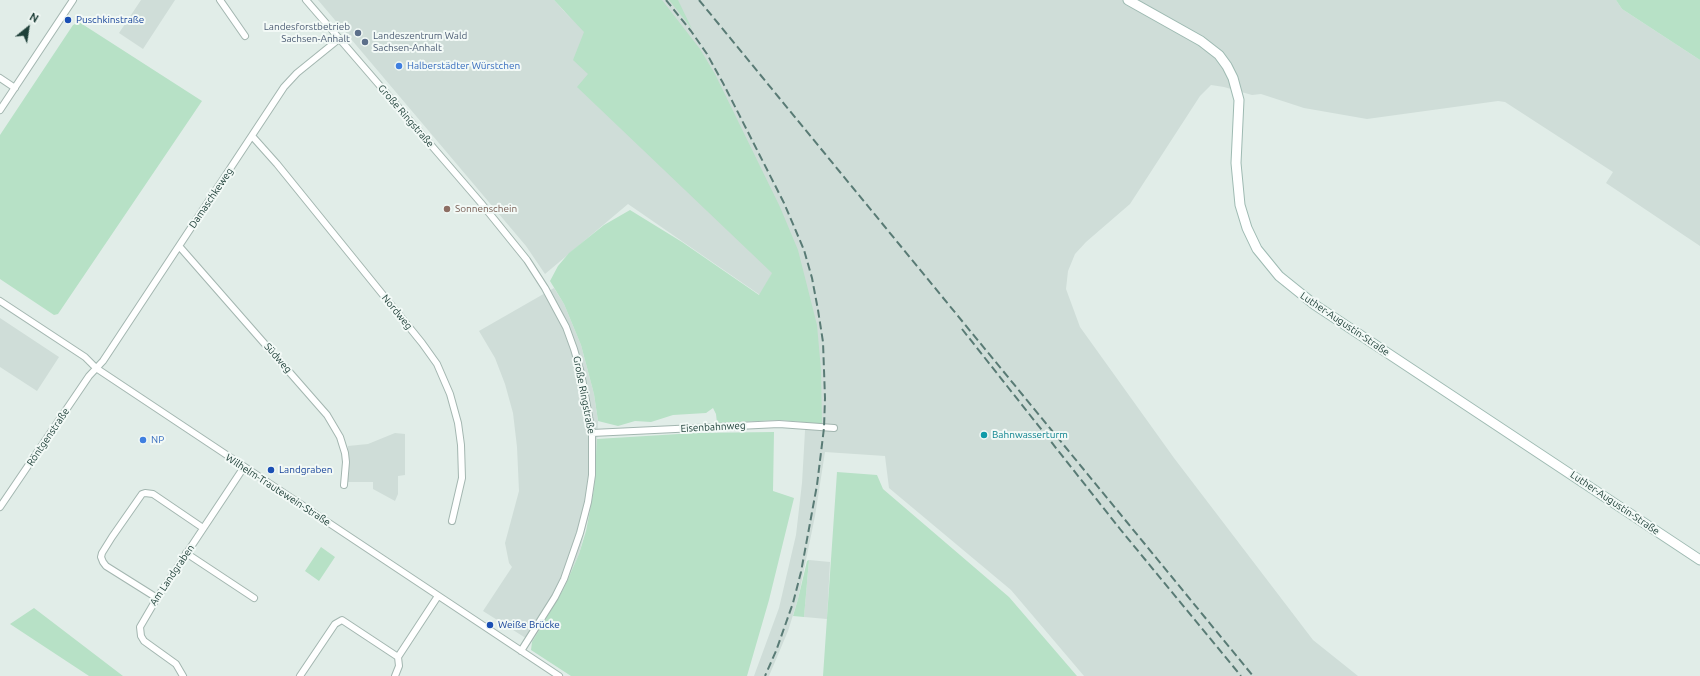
<!DOCTYPE html>
<meta charset="utf-8">
<style>
body{margin:0}
#map{position:relative;width:1700px;height:676px;overflow:hidden;background:#e1ede8;font-family:Ubuntu,sans-serif}
canvas{display:block}
.north{position:absolute;left:8px;top:8px;width:40px;height:40px;-webkit-text-stroke:3px #f2f9f6;paint-order:stroke;rotate:30deg;font-size:11px;font-weight:700;line-height:16px;text-align:center;color:#1f4039}
.north::after{content:'';display:block;margin:auto;width:14px;height:18px;background:#1f4039;clip-path:polygon(50% 0,100% 100%,50% 72%,0 100%)}
</style>
<div id="map">
<canvas width="1700" height="676"></canvas>
<div class="north">N</div>
</div>
<script>
const ctx = document.querySelector('canvas').getContext('2d');
ctx.lineJoin = 'round';
function fillPath(path, color) {
  ctx.fillStyle = color;
  ctx.fill(path, 'evenodd');
}
function shape(rows) {
  const path = new Path2D();
  for (const r of rows) {
    path.moveTo(r[0], r[1]);
    for (let i = 2; i < r.length; i += 2) path.lineTo(r[i], r[i + 1]);
  }
  return path;
}
function trace(path, color, width, dash) {
  ctx.strokeStyle = color;
  ctx.lineWidth = width;
  ctx.lineCap = dash ? 'butt' : 'round';
  ctx.setLineDash(dash || []);
  ctx.stroke(path);
}
function drawText(font, color, halo, rows, align = 'center') {
  ctx.font = font + ' Ubuntu,sans-serif';
  ctx.lineWidth = 4;
  ctx.setLineDash([]);
  ctx.textBaseline = 'middle';
  ctx.strokeStyle = halo;
  ctx.fillStyle = color;
  for (const [text, x, y, turn = 0] of rows) {
    ctx.save();
    ctx.translate(x, y);
    ctx.rotate((+turn || 0) * Math.PI / 180);
    ctx.textAlign = isNaN(turn) ? turn : align;
    if (halo) ctx.strokeText(text, 0, 0);
    ctx.fillText(text, 0, 0);
    ctx.restore();
  }
}
fillPath(shape([
 [141,0,175,0,143,49,119,33],
 [318,0,554,0,571,19,555,0,1616,0,1622,9,1700,60,1700,246,1606,183,1613,172,1505,102,1498,101,1367,119,1304,108,1261,94,1252,95,1224,87,1211,85,1200,96,1130,204,1086,242,1075,254,1068,271,1066,289,1080,327,1174,458,1313,640,1358,676,1084,676,1011,590,889,488,885,456,825,452,815,516,798,599,788,631,769,676,754,676,779,608,796,535,802,483,805,431,805,377,772,274,760,295,628,204,545,274,526,246],
 [554,288,564,304,581,345,594,394,598,421,596,475,592,503,579,554,564,588,532,642,483,611,512,567,509,563,505,543,519,491,517,447,513,413,505,384,495,358,479,331],
 [0,318,59,357,37,391,0,367],
 [395,433,405,434,405,475,398,476,398,494,395,501,373,489,373,482,347,482,348,446,368,444],
 [809,560,830,562,827,619,804,617]
]), '#cfddd8');
fillPath(shape([
 [554,0,662,0,700,49,715,74,780,207,798,250,817,325,821,370,822,424,780,420,717,423,716,414,713,408,706,413,673,415,651,422,635,421,618,426,598,421,594,394,581,345,564,304,550,281,558,266,569,253,604,225,630,210,682,242,759,295,772,273,577,87,588,74,573,60,584,32],
 [669,0,678,0,692,29],
 [1616,0,1700,0,1700,60,1622,9],
 [79,22,202,101,58,314,54,315,0,279,0,135,73,25],
 [774,432,773,491,794,498,769,600,747,676,571,676,531,650,532,642,564,588,579,554,586,531,594,489,597,439,695,433],
 [837,472,877,475,883,489,1009,597,1077,676,823,676],
 [321,547,335,557,319,581,305,571],
 [809,560,804,617,793,616,798,599,807,561],
 [34,608,123,676,89,676,10,624]
]), '#b7e1c6');
const street = shape([
 [220,0,245,36],
 [306,0,481,203,527,260,545,288,566,327,574,349,581,373,592,433,592,475,588,502,580,533,564,579,555,597,521,651],
 [0,78,15,88],
 [0,110,73,0],
 [252,136,277,164,422,343,437,364,450,394,458,423,461,445,462,478,452,521],
 [179,246,327,415,340,437,345,453,346,462,344,485],
 [0,301,85,357,96,368,559,676],
 [592,433,779,424,834,428],
 [0,507,89,376,103,361,284,87,297,73,339,39],
 [186,553,254,598],
 [157,598,106,566,103,562,101,557,102,553,112,537,142,494,145,493,153,494,203,528],
 [183,676,176,664,144,641,141,636,140,627,157,598,244,467],
 [300,676,335,624,342,620,398,657],
 [395,676,399,666,398,657,438,596]
]);
const secondary = shape([
 [1128,0,1201,41,1219,55,1227,66,1233,78,1239,100,1236,163,1240,205,1247,228,1257,249,1279,276,1315,305,1700,560]
]);
trace(street, '#a3b6b0', 8);
trace(secondary, '#9ebab2', 11);
trace(street, '#fff', 6);
trace(secondary, '#fff', 9);
trace(shape([
 [666,0,691,31,707,54,723,83,784,203,804,250,812,278,818,310,823,342,825,398,824,428,817,485,801,572,793,603,776,651,765,676],
 [699,0,1253,676],
 [962,329,1120,529,1241,676]
]), '#597b75', 2, [8, 4]);
for (const [x, y, r, color] of [
 [68,20,4,"#1a4fb4"],
 [358,33,4,"#5c6f8a"],
 [365,42,4,"#5c6f8a"],
 [399,66,4,"#3f7fe0"],
 [447,209,4,"#8d6e63"],
 [984,435,4,"#0f9aa8"],
 [143,440,4,"#3f7fe0"],
 [271,470,4,"#1a4fb4"],
 [490,625,4,"#1a4fb4"]
]) {
  const dot = new Path2D();
  dot.arc(x, y, r, 0, 2 * Math.PI);
  ctx.fillStyle = color;
  ctx.fill(dot);
  trace(dot, '#f2f9f6', 1.5);
}
drawText('10px', '#164399', '#f2f9f6', [
 ["Puschkinstraße",76,20],
 ["Landgraben",279,470],
 ["Weiße Brücke",498,625]
], 'left');
drawText('10px', '#4e5e75', '#f2f9f6', [
 ["Landesforstbetrieb",350,27],
 ["Sachsen-Anhalt",350,39],
 ["Landeszentrum Wald",373,36,"left"],
 ["Sachsen-Anhalt",373,48,"left"]
], 'right');
drawText('10px', '#366cbe', '#f2f9f6', [
 ["Halberstädter Würstchen",407,66],
 ["NP",151,440]
], 'left');
drawText('10px', '#1f4039', '#f2f9f6', [
 ["Große Ringstraße",406,116,49],
 ["Damaschkeweg",211,198,-56],
 ["Nordweg",397,312,51],
 ["Luther-Augustin-Straße",1345,324,34],
 ["Südweg",278,358,49],
 ["Große Ringstraße",584,395,79],
 ["Eisenbahnweg",713,427,-3],
 ["Röntgenstraße",48,437,-56],
 ["Wilhelm-Trautewein-Straße",278,490,33],
 ["Luther-Augustin-Straße",1615,503,34],
 ["Am Landgraben",172,575,-56]
]);
drawText('10px', '#785e54', '#f2f9f6', [
 ["Sonnenschein",455,209]
], 'left');
drawText('10px', '#0d838f', '#f2f9f6', [
 ["Bahnwasserturm",992,435]
], 'left');
</script>
